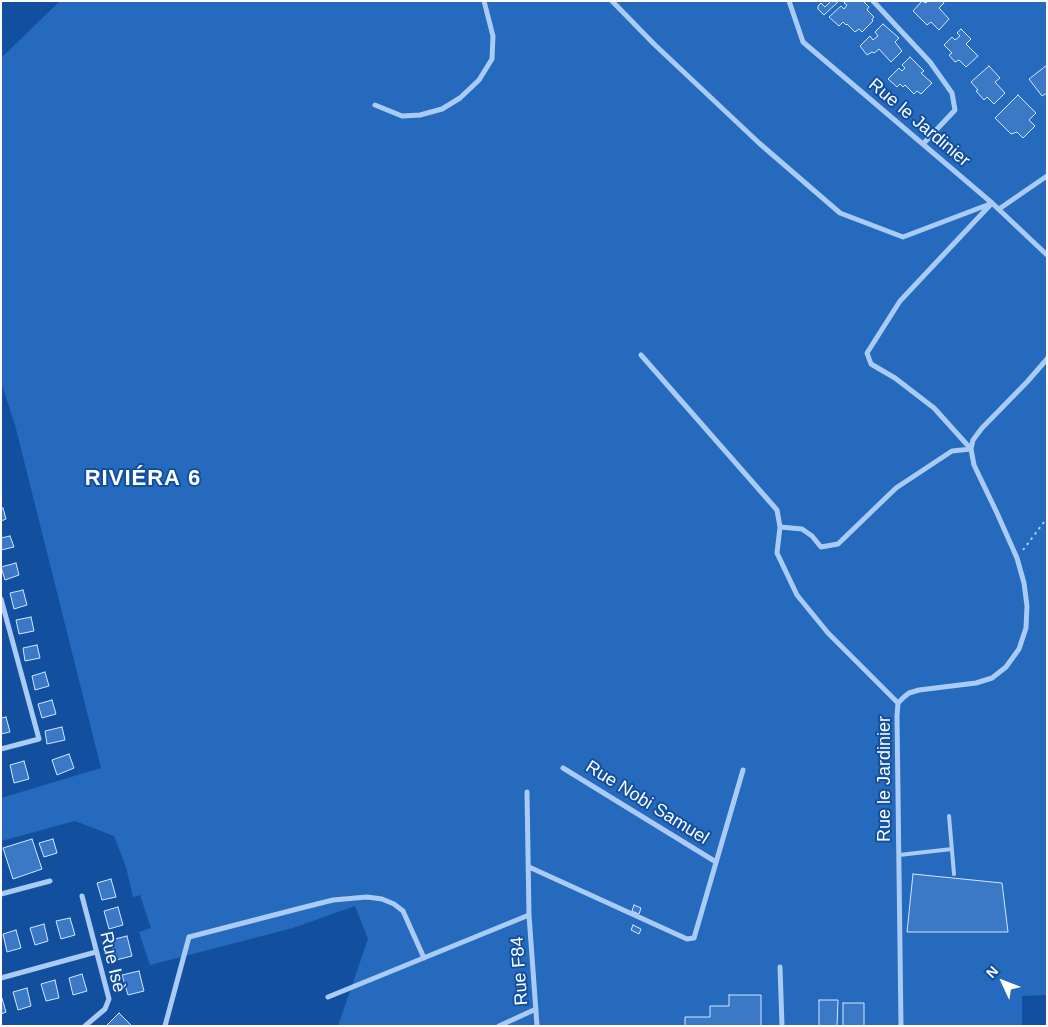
<!DOCTYPE html>
<meta charset="utf-8">
<style>
body{margin:0}
#map{position:relative;width:1048px;height:1027px;overflow:hidden;background:#12509f;font-family:Arial,sans-serif}
canvas{display:block}
.frame{position:absolute;inset:0;border:2px solid #fff;pointer-events:none}
.north{position:absolute;left:978px;top:957px;width:50px;height:50px;-webkit-text-stroke:4px #12509f;paint-order:stroke;rotate:313deg;font-size:14px;font-weight:700;line-height:20px;text-align:center;color:#fff}
.north::after{content:'';display:block;margin:auto;width:18px;height:22px;background:#fff;clip-path:polygon(50% 0,100% 100%,50% 72%,0 100%)}
</style>
<div id="map">
<canvas width="1048" height="1027"></canvas>
<div class="frame"></div>
<div class="north">N</div>
</div>
<script>
const ctx = document.querySelector('canvas').getContext('2d');
ctx.lineJoin = 'round';
function fillPath(path, color) {
  ctx.fillStyle = color;
  ctx.fill(path, 'evenodd');
}
function shape(rows) {
  const path = new Path2D();
  for (const r of rows) {
    path.moveTo(r[0], r[1]);
    for (let i = 2; i < r.length; i += 2) path.lineTo(r[i], r[i + 1]);
  }
  return path;
}
function trace(path, color, width, dash) {
  ctx.strokeStyle = color;
  ctx.lineWidth = width;
  ctx.lineCap = dash ? 'butt' : 'round';
  ctx.setLineDash(dash || []);
  ctx.stroke(path);
}
function drawText(font, color, halo, rows, align = 'center') {
  ctx.font = font + ' Arial,sans-serif';
  ctx.lineWidth = 4;
  ctx.setLineDash([]);
  ctx.textBaseline = 'middle';
  ctx.strokeStyle = halo;
  ctx.fillStyle = color;
  for (const [text, x, y, turn = 0] of rows) {
    ctx.save();
    ctx.translate(x, y);
    ctx.rotate((+turn || 0) * Math.PI / 180);
    ctx.textAlign = isNaN(turn) ? turn : align;
    if (halo) ctx.strokeText(text, 0, 0);
    ctx.fillText(text, 0, 0);
    ctx.restore();
  }
}
fillPath(shape([
 [60,1,1047,1,1047,995,1022,996,1022,1026,338,1026,368,939,355,906,293,928,150,965,139,932,151,928,140,895,133,897,126,867,114,836,75,821,1,841,1,798,101,768,15,425,1,382,1,58]
]), '#256abd');
const building = shape([
 [831,1,839,1,824,15,818,9,818,6,821,3,825,7,831,1],
 [846,1,863,1,869,7,867,10,874,17,872,19,873,21,862,32,859,29,855,32,847,24,846,25,843,22,839,26,829,17,841,6,844,9,847,5,844,3,846,1],
 [922,1,926,3,928,1,943,1,944,3,939,8,949,19,939,30,931,22,927,25,913,11,922,1],
 [883,24,899,38,895,42,902,51,891,62,879,49,874,53,872,52,867,55,860,46,870,36,873,40,878,36,875,32,883,24],
 [961,29,971,39,966,44,978,56,966,67,959,60,955,62,949,55,952,53,944,45,952,37,955,40,960,36,957,33,961,29],
 [910,57,924,71,921,73,932,83,921,94,917,91,914,94,905,85,903,87,900,84,897,87,888,79,899,68,902,71,905,68,902,65,910,57],
 [1047,65,1047,93,1042,96,1029,79,1047,65],
 [989,66,1000,78,995,82,1005,93,994,104,987,97,984,100,976,91,978,90,971,82,989,66],
 [1018,95,1036,113,1029,120,1035,126,1023,138,1017,132,1011,134,995,118,1018,95],
 [3,508,6,519,1,521,1,509,3,508],
 [10,536,14,547,1,550,1,538,10,536],
 [16,563,19,575,5,580,1,567,16,563],
 [23,590,27,605,14,609,10,593,23,590],
 [31,617,34,631,19,634,16,620,31,617],
 [37,645,40,658,25,661,23,648,37,645],
 [45,672,49,686,35,690,32,676,45,672],
 [52,700,56,714,42,718,38,704,52,700],
 [6,717,10,732,1,734,1,718,6,717],
 [62,727,65,740,47,744,45,731,62,727],
 [69,754,74,768,57,775,52,760,69,754],
 [24,761,29,779,14,783,10,765,24,761],
 [32,839,42,869,13,879,3,848,32,839],
 [53,839,57,853,44,857,39,843,53,839],
 [913,874,1002,883,1008,932,907,932,913,874],
 [111,879,116,897,102,900,97,883,111,879],
 [634,905,641,908,639,914,632,911,634,905],
 [118,907,123,925,109,929,104,911,118,907],
 [70,918,75,935,61,939,56,921,70,918],
 [44,924,48,941,35,945,30,928,44,924],
 [633,925,641,929,639,934,631,930,633,925],
 [16,930,21,948,7,952,3,934,16,930],
 [127,936,132,956,116,960,111,940,127,936],
 [139,971,144,991,128,995,122,975,139,971],
 [82,974,87,991,73,995,69,978,82,974],
 [55,980,59,998,46,1001,41,984,55,980],
 [27,988,31,1006,18,1010,13,992,27,988],
 [1,995,6,1012,1,1014,1,995],
 [729,995,761,995,761,1026,685,1026,685,1017,710,1017,710,1006,729,1006,729,995],
 [819,1000,838,1000,837,1026,819,1026,819,1000],
 [843,1003,864,1003,864,1026,843,1026,843,1003],
 [119,1013,132,1026,106,1026,119,1013]
]);
fillPath(building, '#3b79c6');
trace(building, '#d2e6fe', 1);
trace(shape([
 [1023,550,1047,518]
]), '#a9cbf5', 2, [2.5, 4]);
trace(shape([
 [949,816,954,874],
 [899,855,952,849]
]), '#a9cbf5', 4);
trace(shape([
 [612,1,654,44,759,143,840,213,903,237,990,204],
 [789,1,803,42,992,203,1047,255],
 [873,1,930,62,952,93,955,110,923,144],
 [375,105,402,116,420,115,442,109,460,98,479,80,492,59,493,36,484,1],
 [999,209,1047,176],
 [641,355,777,510,780,527,777,553,797,595,828,633,898,703],
 [780,527,802,529,812,536,821,547,838,544,896,488,952,451,971,449,934,408,895,378,871,364,867,353,900,301,992,203],
 [1,599,39,739,1,749],
 [563,768,716,862],
 [527,792,529,915,537,1026],
 [529,867,687,939,694,938,743,770],
 [1,894,50,881],
 [82,896,109,999,105,1009,85,1026],
 [780,967,782,1026],
 [1,978,96,952],
 [328,997,529,915],
 [165,1026,189,937,305,907,333,900,367,897,382,899,394,904,403,911,424,958],
 [499,1026,536,1009],
 [901,1026,897,716,898,703,904,697,909,693,919,690,976,683,992,678,1006,667,1019,649,1026,628,1027,606,1024,583,1017,558,997,513,974,465,971,449,973,440,982,428,1027,382,1047,359]
]), '#a9cbf5', 5);
drawText('18px', '#fff', '#12509f', [
 ["Rue le Jardinier",919,123,40],
 ["Rue le Jardinier",885,779,-90],
 ["Rue Nobi Samuel",647,803,32],
 ["Rue Isè",112,962,77],
 ["Rue F84",520,971,-94]
]);
ctx.letterSpacing = '1px';
drawText('bold 22px', '#fff', '#12509f', [
 ["RIVIÉRA 6",143,479]
]);
ctx.letterSpacing = '0px';
</script>
